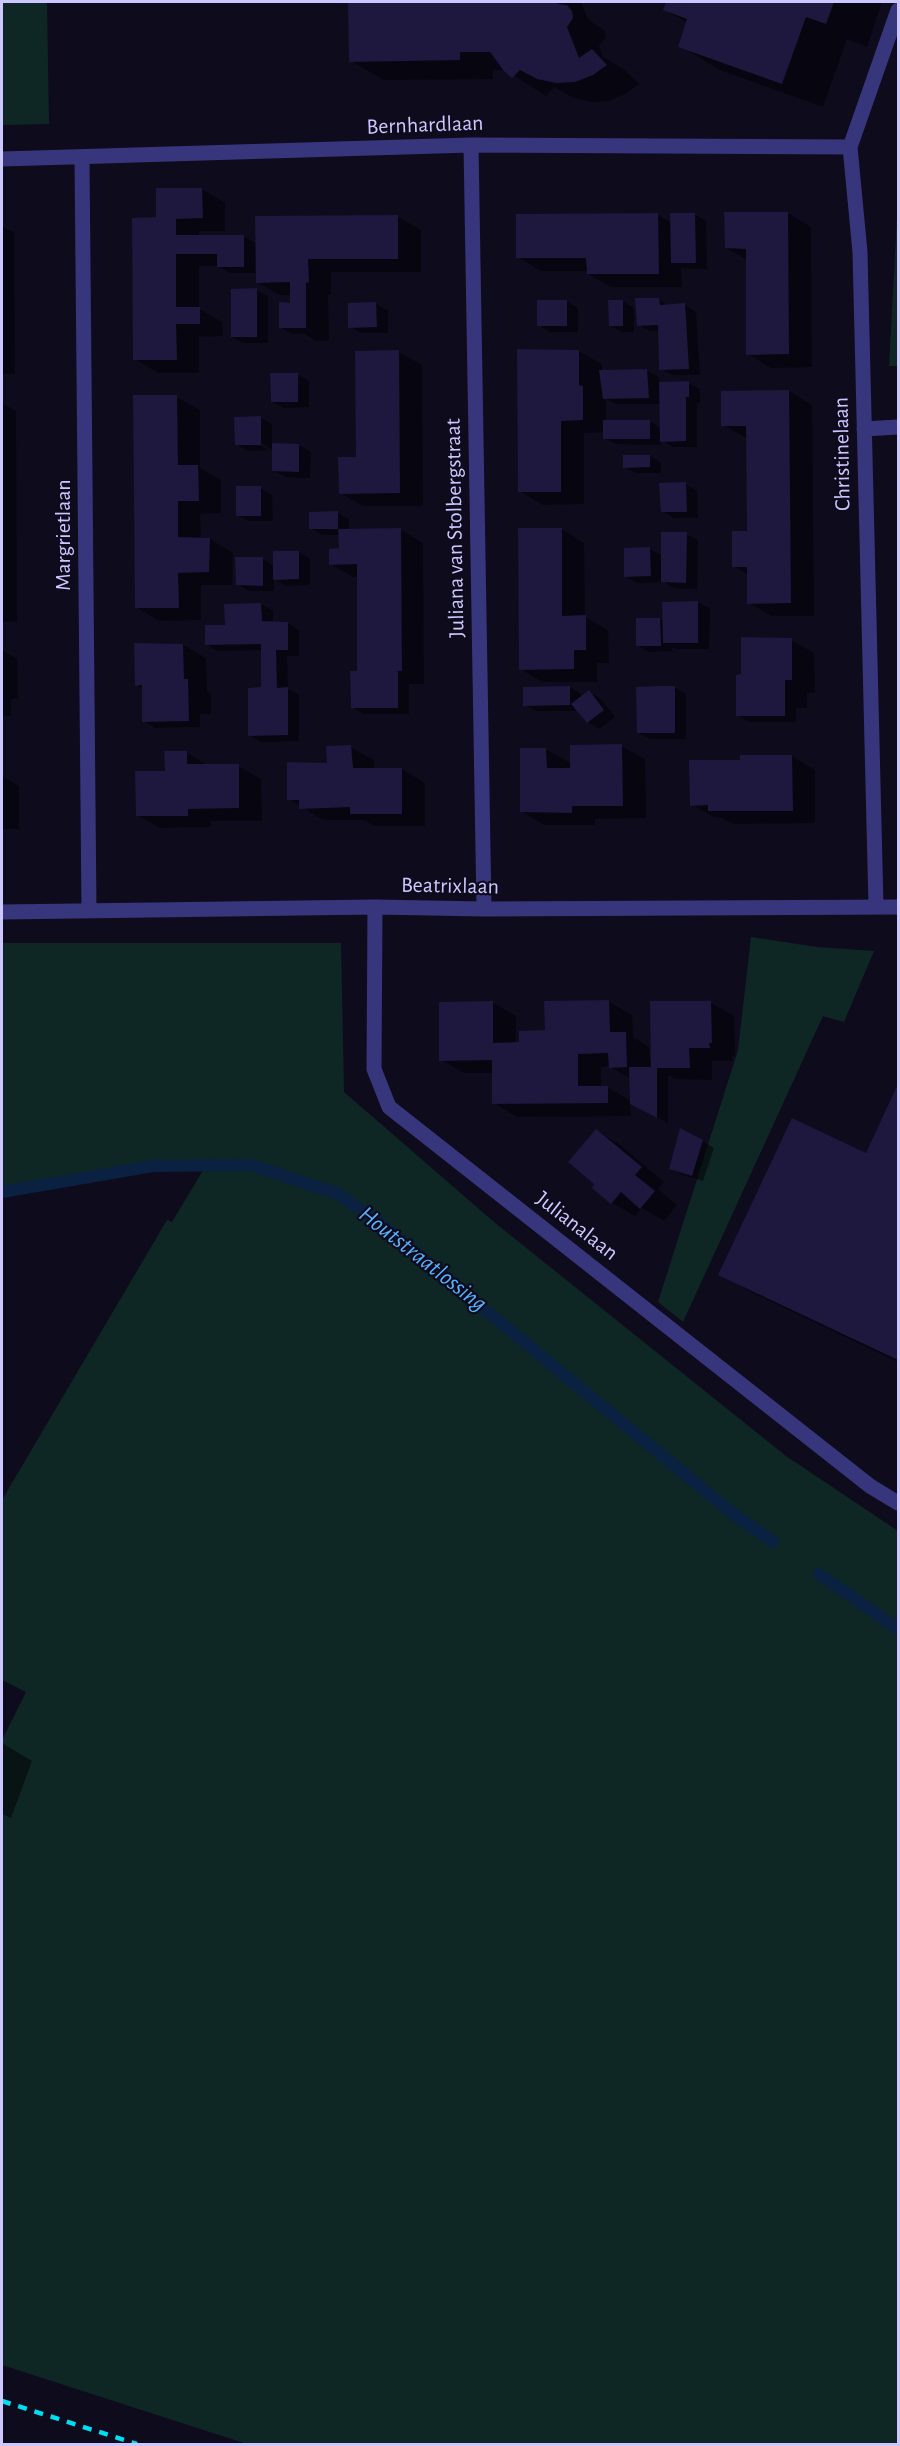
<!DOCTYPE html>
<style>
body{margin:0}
#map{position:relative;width:900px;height:2446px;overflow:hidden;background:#0e0b1d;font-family:"Alegreya Sans",sans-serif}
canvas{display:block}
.frame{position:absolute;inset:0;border:3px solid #cdc7ff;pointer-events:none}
</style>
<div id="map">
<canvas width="900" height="2446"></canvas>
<div class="frame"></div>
</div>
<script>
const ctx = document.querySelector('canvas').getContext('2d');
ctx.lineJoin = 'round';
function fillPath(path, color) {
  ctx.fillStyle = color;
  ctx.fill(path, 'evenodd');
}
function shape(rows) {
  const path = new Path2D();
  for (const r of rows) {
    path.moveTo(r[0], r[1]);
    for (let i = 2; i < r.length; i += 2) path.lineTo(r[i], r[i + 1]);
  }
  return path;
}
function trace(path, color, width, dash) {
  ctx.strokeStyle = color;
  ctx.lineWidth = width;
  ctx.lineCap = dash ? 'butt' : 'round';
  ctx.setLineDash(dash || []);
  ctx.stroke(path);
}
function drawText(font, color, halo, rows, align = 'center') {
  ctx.font = font + ' "Alegreya Sans",sans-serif';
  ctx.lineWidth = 4.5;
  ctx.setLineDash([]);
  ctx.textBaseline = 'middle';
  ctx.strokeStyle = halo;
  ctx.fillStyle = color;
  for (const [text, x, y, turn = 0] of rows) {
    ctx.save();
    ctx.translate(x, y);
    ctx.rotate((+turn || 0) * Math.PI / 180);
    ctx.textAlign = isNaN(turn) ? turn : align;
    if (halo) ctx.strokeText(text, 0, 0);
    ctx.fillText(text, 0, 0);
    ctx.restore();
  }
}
fillPath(shape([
 [2,2,47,2,49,124,2,125],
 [898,198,898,366,889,366],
 [751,937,817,947,874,951,844,1022,823,1016,683,1322,658,1302,738,1050],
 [2,943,341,943,344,1092,494,1222,786,1456,898,1531,898,2444,247,2444,2,2365,2,1740,26,1692,2,1680,2,1500,167,1220,172,1222,205,1167,155,1166,2,1196]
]), '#0e2725');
fillPath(shape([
 [581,2,588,19,605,31,606,37,599,46,603,57,625,70,639,84,627,93,609,101,590,102,572,97,554,87,546,96,505,70,493,70,493,79,384,80,351,61,350,3],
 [668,2,882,2,867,47,847,39,823,107,720,70,680,46,688,23,665,10],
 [202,189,225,203,225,231,199,231,199,237,243,236,257,244,398,217,421,230,421,272,331,272,331,295,328,295,329,340,316,341,305,334,292,334,280,327,292,304,292,295,280,295,257,282,257,273,230,273,218,266,199,266,199,309,222,322,223,336,199,337,199,373,158,373,135,359,157,219],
 [788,213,811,227,812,367,771,368,748,354,747,260,726,248],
 [694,214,706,221,707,269,681,268,682,287,611,287,588,274,588,271,541,271,518,257,658,215,672,223],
 [2,226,14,233,15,374,2,374],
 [256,290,268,296,268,343,244,343,232,337],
 [658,299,669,306,685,305,696,312,700,375,672,375,661,369,659,331,650,331,638,325],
 [567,301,578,308,578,332,550,332,539,325],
 [623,301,634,308,634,332,622,332,610,326],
 [349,304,376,304,388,310,388,333,361,333,350,327],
 [578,351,602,364,602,372,647,371,659,377,659,383,689,383,700,389,700,403,697,403,697,447,673,447,661,440,661,445,616,444,604,438,604,432,584,433,584,504,543,505,520,491],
 [606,399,616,404,661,404,661,428,649,421,606,422],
 [399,352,422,365,423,506,363,506,340,493,357,458],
 [297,374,309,381,309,407,284,408,272,402],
 [789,391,812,405,814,616,772,616,749,603,749,575,733,566,748,533,748,439,723,425,723,392],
 [176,397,200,410,200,468,221,480,221,513,200,514,201,539,210,539,233,553,232,585,201,585,201,620,159,621,136,607],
 [2,403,16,411,17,622,2,622],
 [261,418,272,424,272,445,299,445,311,452,310,478,285,477,273,470,273,450,256,440,254,442,269,450,248,451,236,444],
 [650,456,661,463,661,473,636,473,625,467],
 [685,484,697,491,698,518,674,518,662,511],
 [260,488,272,495,273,521,249,521,237,515],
 [338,513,349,519,349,530,400,529,423,543,424,684,409,684,409,714,364,714,352,707,359,673,358,577,353,577,330,564,340,550,340,535,322,535,311,528],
 [561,529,584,543,585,617,608,630,609,663,597,663,597,682,543,682,520,669],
 [686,534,698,540,697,589,674,588,664,582,637,583,625,576,650,549,663,556],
 [299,552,310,559,310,585,286,586,274,578,274,591,249,591,237,584,262,559,274,566],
 [698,602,710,609,709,649,676,649,672,647,672,651,649,652,637,645,660,619,664,622,664,603],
 [261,604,273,611,273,623,288,623,299,630,299,656,287,656,288,689,299,695,299,741,261,742,250,735,262,689,263,650,218,651,207,645,226,626],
 [791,640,814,653,815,693,807,693,807,708,796,708,796,722,749,722,737,715],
 [183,645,206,658,207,691,211,694,211,714,200,714,200,727,155,728,144,721,143,689,136,685],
 [2,650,17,659,18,699,11,699,11,716,2,716],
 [570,687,581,694,581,698,589,692,601,699,615,717,599,729,588,722,579,711,536,711,525,705],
 [674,687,686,694,686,739,650,739,638,733],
 [621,746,645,759,646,818,595,819,595,825,544,825,521,811,546,749,572,764],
 [350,747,374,760,374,770,402,769,425,783,425,826,375,826,363,820,323,820,289,799],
 [186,752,209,766,238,766,261,779,262,821,211,821,211,827,160,828,137,815],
 [792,756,815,770,815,823,733,824,722,818,714,817,691,804,742,761],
 [2,776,19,786,19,829,2,829],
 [609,1002,632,1015,633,1037,649,1047,650,1062,652,1062,711,1003,734,1016,735,1056,732,1056,732,1061,712,1061,712,1080,676,1079,668,1075,668,1123,630,1103,631,1116,517,1117,494,1103,493,1073,464,1073,441,1060,493,1003,516,1016,516,1044,547,1032],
 [609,1066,631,1079,631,1101,607,1087,601,1087,601,1067],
 [898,1088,898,1362,753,1293,720,1274,867,1155],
 [596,1131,619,1144,664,1182,658,1189,677,1205,664,1221,642,1208,635,1216,612,1203,594,1188,596,1184],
 [702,1141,714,1148,703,1181,682,1175,670,1168],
 [2,1743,32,1761,11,1818,2,1814]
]), '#0007');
trace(shape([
 [2,1192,153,1166,251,1165,338,1194,381,1224,732,1513,773,1542],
 [819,1574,898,1629]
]), '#0b2141', 12);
fillPath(shape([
 [348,2,557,2,558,4,567,5,572,11,573,18,567,27,579,58,592,49,607,65,593,75,575,82,556,83,537,79,520,70,512,78,504,71,490,52,460,52,460,60,349,62],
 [666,2,834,2,826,24,806,17,782,84,678,47,687,19,663,10],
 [156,188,202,188,203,218,176,219,176,235,244,235,244,267,217,267,217,254,176,254,176,307,200,307,200,324,176,324,177,360,133,360,132,218,156,217],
 [724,212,788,212,789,354,746,355,746,249,725,248],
 [658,213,659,274,587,274,586,258,516,258,516,214],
 [670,213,695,213,696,263,671,263],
 [398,215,398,259,308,259,309,283,306,282,306,328,279,328,279,302,290,303,290,282,256,283,255,216],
 [257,288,257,337,231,337,231,289],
 [635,298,659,298,660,305,685,303,689,369,659,370,658,325,637,326],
 [537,300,567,300,567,326,537,326],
 [608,300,623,300,623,326,609,326],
 [376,302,377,327,348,328,348,303],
 [517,349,579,350,579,385,583,386,583,420,561,421,561,492,518,492],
 [399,350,400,493,339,494,338,457,356,457,355,351],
 [647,369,649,398,603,399,599,370],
 [270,373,298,373,298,402,271,402],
 [689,381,689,397,686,397,686,441,660,442,659,382],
 [789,390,791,603,747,604,747,567,732,567,732,531,747,531,746,426,721,426,721,391],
 [133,395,177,395,178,465,198,465,199,501,178,501,178,537,210,538,209,572,178,573,179,608,135,608],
 [261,416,261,445,235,445,234,417],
 [603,420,650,420,650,439,603,439],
 [272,443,299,444,299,472,272,471],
 [623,455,650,455,650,467,623,468],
 [686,482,687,512,661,512,659,483],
 [236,486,261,486,261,516,236,516],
 [338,511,338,529,309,529,309,512],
 [401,528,402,671,398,671,398,708,351,708,350,671,357,671,357,564,329,565,329,549,339,548,338,529],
 [518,528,562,528,562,616,586,615,586,650,574,650,574,669,519,670],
 [661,532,687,532,686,583,661,582],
 [650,547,651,576,624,577,624,548],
 [273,551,299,551,299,579,273,580],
 [235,557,263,557,263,586,236,585],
 [698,601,698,643,663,643,662,602],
 [261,603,262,621,288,622,288,650,276,650,277,688,288,687,288,735,248,736,248,688,261,687,261,644,205,645,205,625,225,625,224,604],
 [636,618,660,618,661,646,636,646],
 [741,637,792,638,792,680,785,680,785,716,736,716,736,675,741,674],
 [134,643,183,644,184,679,188,679,189,721,142,722,142,685,135,686],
 [570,686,570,705,523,706,523,687],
 [657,686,675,686,675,733,637,733,636,687],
 [589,690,604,710,587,723,571,704],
 [622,744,623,806,572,806,572,813,520,812,520,748,546,748,547,768,570,768,570,745],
 [351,745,353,768,402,768,402,814,350,814,350,807,299,809,299,800,287,800,287,762,327,763,326,746],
 [164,751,187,751,187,764,239,764,239,808,188,809,188,816,136,816,135,771,165,771],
 [740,755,792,755,793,811,708,811,708,805,690,806,689,760,740,760],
 [609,1000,610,1032,626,1032,627,1067,609,1068,608,1053,578,1054,578,1086,608,1086,608,1103,492,1104,492,1060,439,1061,439,1002,493,1001,493,1043,519,1042,519,1031,545,1030,544,1001],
 [650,1001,711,1001,712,1043,709,1043,710,1048,689,1048,690,1068,657,1068,657,1118,630,1104,629,1067,651,1067],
 [898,1084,898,1360,718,1275,792,1118,866,1153],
 [680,1128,703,1140,692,1176,669,1169],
 [596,1129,642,1167,635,1175,655,1191,640,1209,621,1192,611,1204,592,1188,594,1184,568,1162]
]), '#1e173e');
trace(shape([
 [471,145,484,909],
 [82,158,89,911],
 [2,159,471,145,850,147],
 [864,429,898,427],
 [876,906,860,252,850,147,898,10],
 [375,907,374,1069,389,1107,870,1486,898,1503],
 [2,912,375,907,484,909,898,907]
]), '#37367c', 15);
trace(shape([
 [2,2401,137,2444]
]), '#00def2', 4.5, [9, 8]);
drawText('22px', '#cdc7ff', '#0e0b1d', [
 ["Bernhardlaan",425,125,-2],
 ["Christinelaan",842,454,-91],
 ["Juliana van Stolbergstraat",455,528,-91],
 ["Margrietlaan",63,535,-90],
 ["Beatrixlaan",450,886,1],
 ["Julianalaan",577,1226,38]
]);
drawText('italic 24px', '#55b3ff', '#0e0b1d', [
 ["Houtstraatlossing",423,1259,38]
]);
</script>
